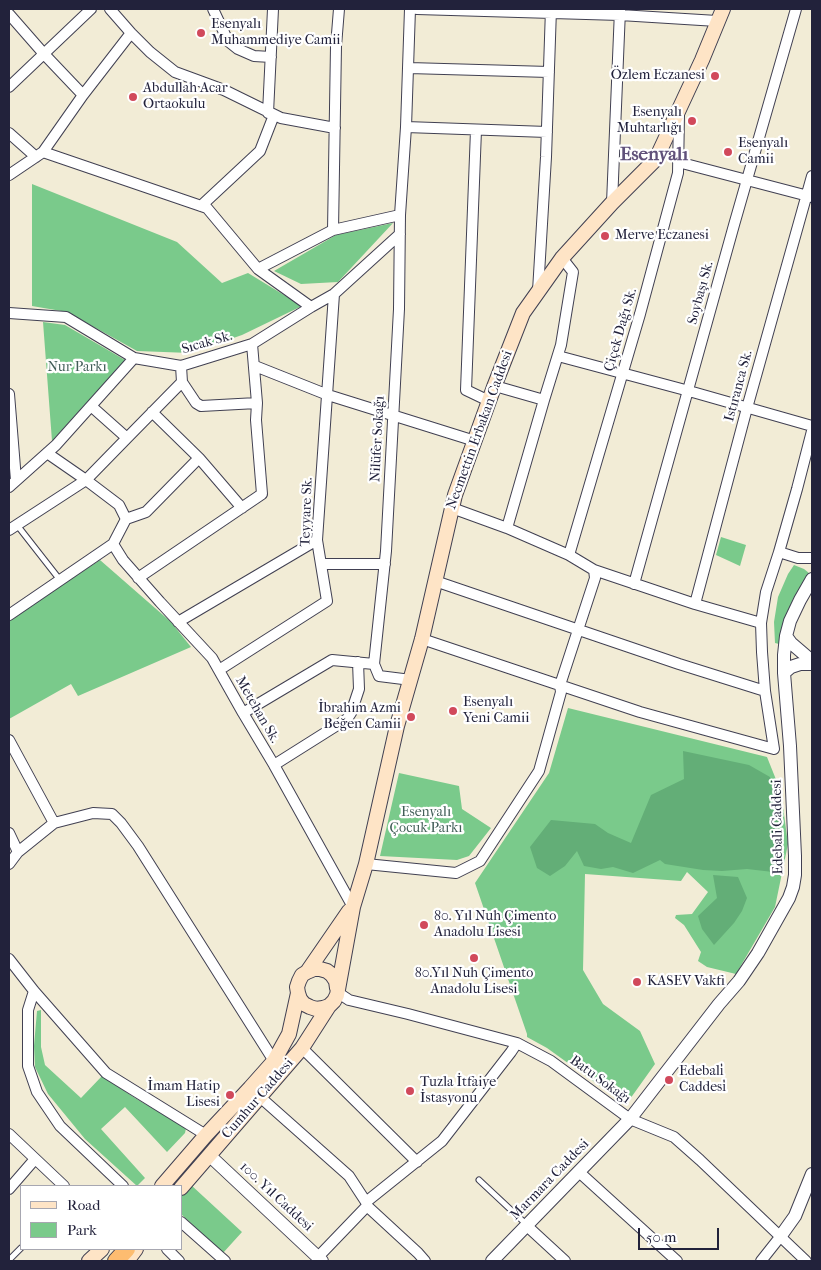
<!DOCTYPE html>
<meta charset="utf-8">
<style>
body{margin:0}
#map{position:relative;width:821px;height:1270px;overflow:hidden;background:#f2ecd6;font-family:"IM FELL French Canon",serif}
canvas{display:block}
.frame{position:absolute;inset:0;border:10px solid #22223b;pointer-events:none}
.legend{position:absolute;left:20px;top:1185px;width:162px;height:65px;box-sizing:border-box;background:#fff;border:1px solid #a7a7b1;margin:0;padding:6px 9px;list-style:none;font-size:15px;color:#22223b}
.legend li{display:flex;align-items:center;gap:10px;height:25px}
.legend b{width:25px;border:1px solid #a7a7b1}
.scale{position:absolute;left:638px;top:1228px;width:81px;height:22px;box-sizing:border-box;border:2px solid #22223b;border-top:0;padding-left:6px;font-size:15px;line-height:18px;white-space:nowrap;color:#22223b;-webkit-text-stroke:4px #fff;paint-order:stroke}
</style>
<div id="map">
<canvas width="821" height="1270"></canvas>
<div class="frame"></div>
<ul class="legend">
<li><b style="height:6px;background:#fee4c6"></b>Road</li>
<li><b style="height:14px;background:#7aca8b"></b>Park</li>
</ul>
<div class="scale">50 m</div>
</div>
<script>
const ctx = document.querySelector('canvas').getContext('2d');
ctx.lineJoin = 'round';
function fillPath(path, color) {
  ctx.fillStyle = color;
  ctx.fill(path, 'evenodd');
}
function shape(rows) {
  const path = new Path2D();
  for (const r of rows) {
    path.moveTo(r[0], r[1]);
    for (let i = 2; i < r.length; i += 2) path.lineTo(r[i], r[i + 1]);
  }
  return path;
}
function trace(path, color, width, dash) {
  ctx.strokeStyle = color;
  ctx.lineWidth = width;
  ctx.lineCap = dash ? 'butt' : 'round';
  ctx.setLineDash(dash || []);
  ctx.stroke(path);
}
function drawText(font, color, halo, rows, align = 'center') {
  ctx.font = font + ' "IM FELL French Canon",serif';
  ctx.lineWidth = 4.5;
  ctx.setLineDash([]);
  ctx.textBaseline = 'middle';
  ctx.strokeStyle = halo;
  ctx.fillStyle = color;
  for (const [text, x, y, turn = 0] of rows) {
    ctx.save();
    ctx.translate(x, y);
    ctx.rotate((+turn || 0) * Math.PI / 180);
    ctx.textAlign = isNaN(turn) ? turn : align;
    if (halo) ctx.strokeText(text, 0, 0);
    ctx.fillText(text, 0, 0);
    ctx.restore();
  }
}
fillPath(shape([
 [32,184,177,242,222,283,248,273,302,306,242,335,190,353,137,351,67,312,32,306],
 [393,223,338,282,301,284,274,271,336,235],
 [43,322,65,325,125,360,52,441],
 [721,537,746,545,740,566,716,555],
 [100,560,171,622,191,647,78,696,71,684,9,719,9,620],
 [794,565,804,569,809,573,793,599,784,622,779,644,775,643,774,622,778,597,788,574],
 [568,708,767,757,781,792,788,844,775,907,736,974,707,967,698,961,701,952,684,925,675,918,676,915,692,914,708,892,687,872,681,881,585,874,583,970,603,1004,640,1031,655,1064,630,1099,616,1088,611,1094,547,1048,527,1037,527,1034,475,883,549,773],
 [399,773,459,786,462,809,491,828,469,856,457,860,380,856],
 [41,1010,41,1047,45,1065,81,1098,102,1076,135,1098,186,1128,185,1133,167,1152,125,1107,101,1129,145,1178,137,1186,85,1139,48,1094,35,1067,34,1046,37,1011],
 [191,1185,242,1232,223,1253,181,1214,181,1196]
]), '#7aca8b');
fillPath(shape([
 [683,751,749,765,770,777,784,837,778,859,773,872,747,869,722,871,703,870,665,864,660,860,633,873,613,867,601,869,584,866,577,851,565,866,550,876,537,868,530,847,551,820,595,824,608,833,631,843,651,795,684,779],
 [713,875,738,877,747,898,742,911,734,923,714,945,702,929,698,916,717,898]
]), '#63ae77');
const service = shape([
 [17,525,60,580],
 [479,1180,526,1224],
 [9,1260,21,1248]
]);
const minor = shape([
 [110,9,131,33,150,52,175,72,224,90,281,118,335,128],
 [213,9,228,41,238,49,254,56,271,57],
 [417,9,620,15,717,21],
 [9,14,44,54,83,95],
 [409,68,549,72],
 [9,87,91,9],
 [268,113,273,9],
 [406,127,547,132],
 [476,130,466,390,489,401],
 [9,133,36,157],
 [43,152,207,208,258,269,311,307],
 [678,162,812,197],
 [9,175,43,152,83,95,131,33],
 [612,203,620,10],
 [201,206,260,151,274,115],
 [333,230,336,46,339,9],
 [258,269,333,230,400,215],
 [538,291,546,157,551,9],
 [9,313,66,317,134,358],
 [558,356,689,391,812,426],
 [255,366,328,395,475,441],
 [182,382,196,403,201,406,257,403],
 [495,386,544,400],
 [9,394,16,480],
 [152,412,199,458],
 [127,438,182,382,181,366],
 [9,487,56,445,134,358,181,366,252,344,311,307,334,294,400,234],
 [452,508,507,528,569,555,594,570,695,604,761,623],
 [126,519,146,512,199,458,242,508],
 [507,528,544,400,561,345,573,272,562,258],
 [9,530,86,480,127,438,91,406],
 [113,544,123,560,160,602,212,658,243,713,274,765,353,907],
 [779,552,797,489,812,431],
 [569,555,640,314,678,173,679,114],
 [321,564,385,564],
 [138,578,262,494,256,420,257,403,252,344],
 [435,581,679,664,765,691],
 [634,584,734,225,796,9],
 [695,604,747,408,812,176],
 [9,615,113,544,126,519,119,505,86,480,47,453],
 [178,622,317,540],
 [422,639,640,712,774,749,765,691,762,652,761,623,766,592,779,552,798,558,812,558],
 [374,664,386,551,399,309,400,215,406,127,410,9],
 [219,670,327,601,317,540,334,294],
 [243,713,332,660,374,664,379,676,411,680],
 [9,740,54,823],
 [274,765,347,719,351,713,359,689,358,662],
 [9,833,18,852],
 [9,864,18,852,54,823,93,813,112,814,121,823,138,846,274,1061],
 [366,864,456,873,480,861,539,771,561,692,560,685,595,578,594,570],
 [9,959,34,991,106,1073,206,1135],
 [34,991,28,1010,28,1066,37,1092,60,1126,123,1186],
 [337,992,349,1000,408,1014,517,1043,551,1061,630,1119,674,1137,700,1160,806,1261],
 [302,1048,417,1162],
 [260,1097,349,1176,366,1202],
 [9,1134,64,1186],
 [579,1172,677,1261],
 [9,1189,35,1159],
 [367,1206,418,1253,425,1261],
 [181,1222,225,1261],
 [527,1226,565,1261],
 [167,1249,179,1261],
 [318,1257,367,1206,366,1202,442,1141,511,1052,517,1043],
 [761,1261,780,1237]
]);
const tertiary = shape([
 [786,636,791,643,812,661],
 [784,673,791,667,800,664,812,664],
 [209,1155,322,1261],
 [780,1237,795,1216,812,1174],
 [492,1261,630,1119,719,1004,739,981,758,953,789,898,793,887,795,875,795,856,790,746,784,673,784,655,786,636,790,621,800,600,812,579]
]);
const secondary = shape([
 [307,972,314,969,320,969,327,971,332,975,336,981,337,988],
 [298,993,300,999,304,1004,310,1007,316,1009,323,1008,329,1006,334,1001,337,995,353,907,366,864,397,726,422,639,455,495,494,387,523,313,562,258,612,203,656,159,702,60,723,9],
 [162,1186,206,1135,250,1088,274,1061,289,1034,298,993,297,987,299,981,302,975,307,972,349,911],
 [181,1188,302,1048,329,1006],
 [89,1261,102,1249],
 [127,1261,136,1249]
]);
const trunk = shape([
 [116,1261,127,1249]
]);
trace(service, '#414052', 7);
trace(minor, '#414052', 12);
trace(tertiary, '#414052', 14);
trace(secondary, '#414052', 16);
trace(trunk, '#414052', 18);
trace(service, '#fff', 5);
trace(minor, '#fff', 10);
trace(tertiary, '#fff', 12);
trace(secondary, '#fee4c6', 14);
trace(trunk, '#fdbc70', 16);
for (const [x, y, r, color] of [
 [201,33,5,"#d1495b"],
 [715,76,5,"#d1495b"],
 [133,97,5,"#d1495b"],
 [692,121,5,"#d1495b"],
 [728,152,5,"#d1495b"],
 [605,236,5,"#d1495b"],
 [453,711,5,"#d1495b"],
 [411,717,5,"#d1495b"],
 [424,925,5,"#d1495b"],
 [474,958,5,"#d1495b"],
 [637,982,5,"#d1495b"],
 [669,1080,5,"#d1495b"],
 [410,1091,5,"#d1495b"],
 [230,1095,5,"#d1495b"]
]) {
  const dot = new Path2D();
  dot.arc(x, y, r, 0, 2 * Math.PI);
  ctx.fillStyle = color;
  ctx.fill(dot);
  trace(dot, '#fff', 2);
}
drawText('14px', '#22223b', '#fff', [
 ["Esenyalı",211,25],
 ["Muhammediye Camii",211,41],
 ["Özlem Eczanesi",705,76,"right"],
 ["Abdullah Acar",143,89],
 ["Ortaokulu",143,105],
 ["Esenyalı",682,113,"right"],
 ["Muhtarlığı",682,129,"right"],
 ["Esenyalı",738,144],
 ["Camii",738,160],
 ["Merve Eczanesi",615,236],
 ["Esenyalı",463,703],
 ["Yeni Camii",463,719],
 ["İbrahim Azmi",401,709,"right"],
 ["Beğen Camii",401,725,"right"],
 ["80. Yıl Nuh Çimento",434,917],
 ["Anadolu Lisesi",434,933],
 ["80.Yıl Nuh Çimento",474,974,"center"],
 ["Anadolu Lisesi",474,990,"center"],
 ["KASEV Vakfı",647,982],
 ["Edebali̇",679,1072],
 ["Caddesi̇",679,1088],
 ["Tuzla İtfaiye",420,1083],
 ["İstasyonu",420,1099],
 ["İmam Hatip",220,1087,"right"],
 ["Lisesi",220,1103,"right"]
], 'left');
drawText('14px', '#22223b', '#fff', [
 ["Soybaşı Sk.",701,293,-75],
 ["Çiçek Dağı Sk.",621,330,-74],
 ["Sıcak Sk.",207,343,-16],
 ["Istıranca Sk.",739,386,-75],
 ["Necmettin Erbakan Caddesi",480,430,-70],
 ["Nilüfer Sokağı",378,439,-87],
 ["Teyyare Sk.",307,512,-88],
 ["Metehan Sk.",257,710,60],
 ["Edebali Caddesi",778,827,-91],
 ["Batu Sokağı",600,1080,36],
 ["Cumhur Caddesi",258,1099,-49],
 ["Marmara Caddesi",550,1180,-46],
 ["100. Yıl Caddesi",276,1197,43]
]);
drawText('14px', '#415d57', '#fff', [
 ["Nur Parkı",77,368],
 ["Esenyalı",426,813],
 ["Çocuk Parkı",426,829]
]);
drawText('bold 19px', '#60517a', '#fff', [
 ["Esenyalı",654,155]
]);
</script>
